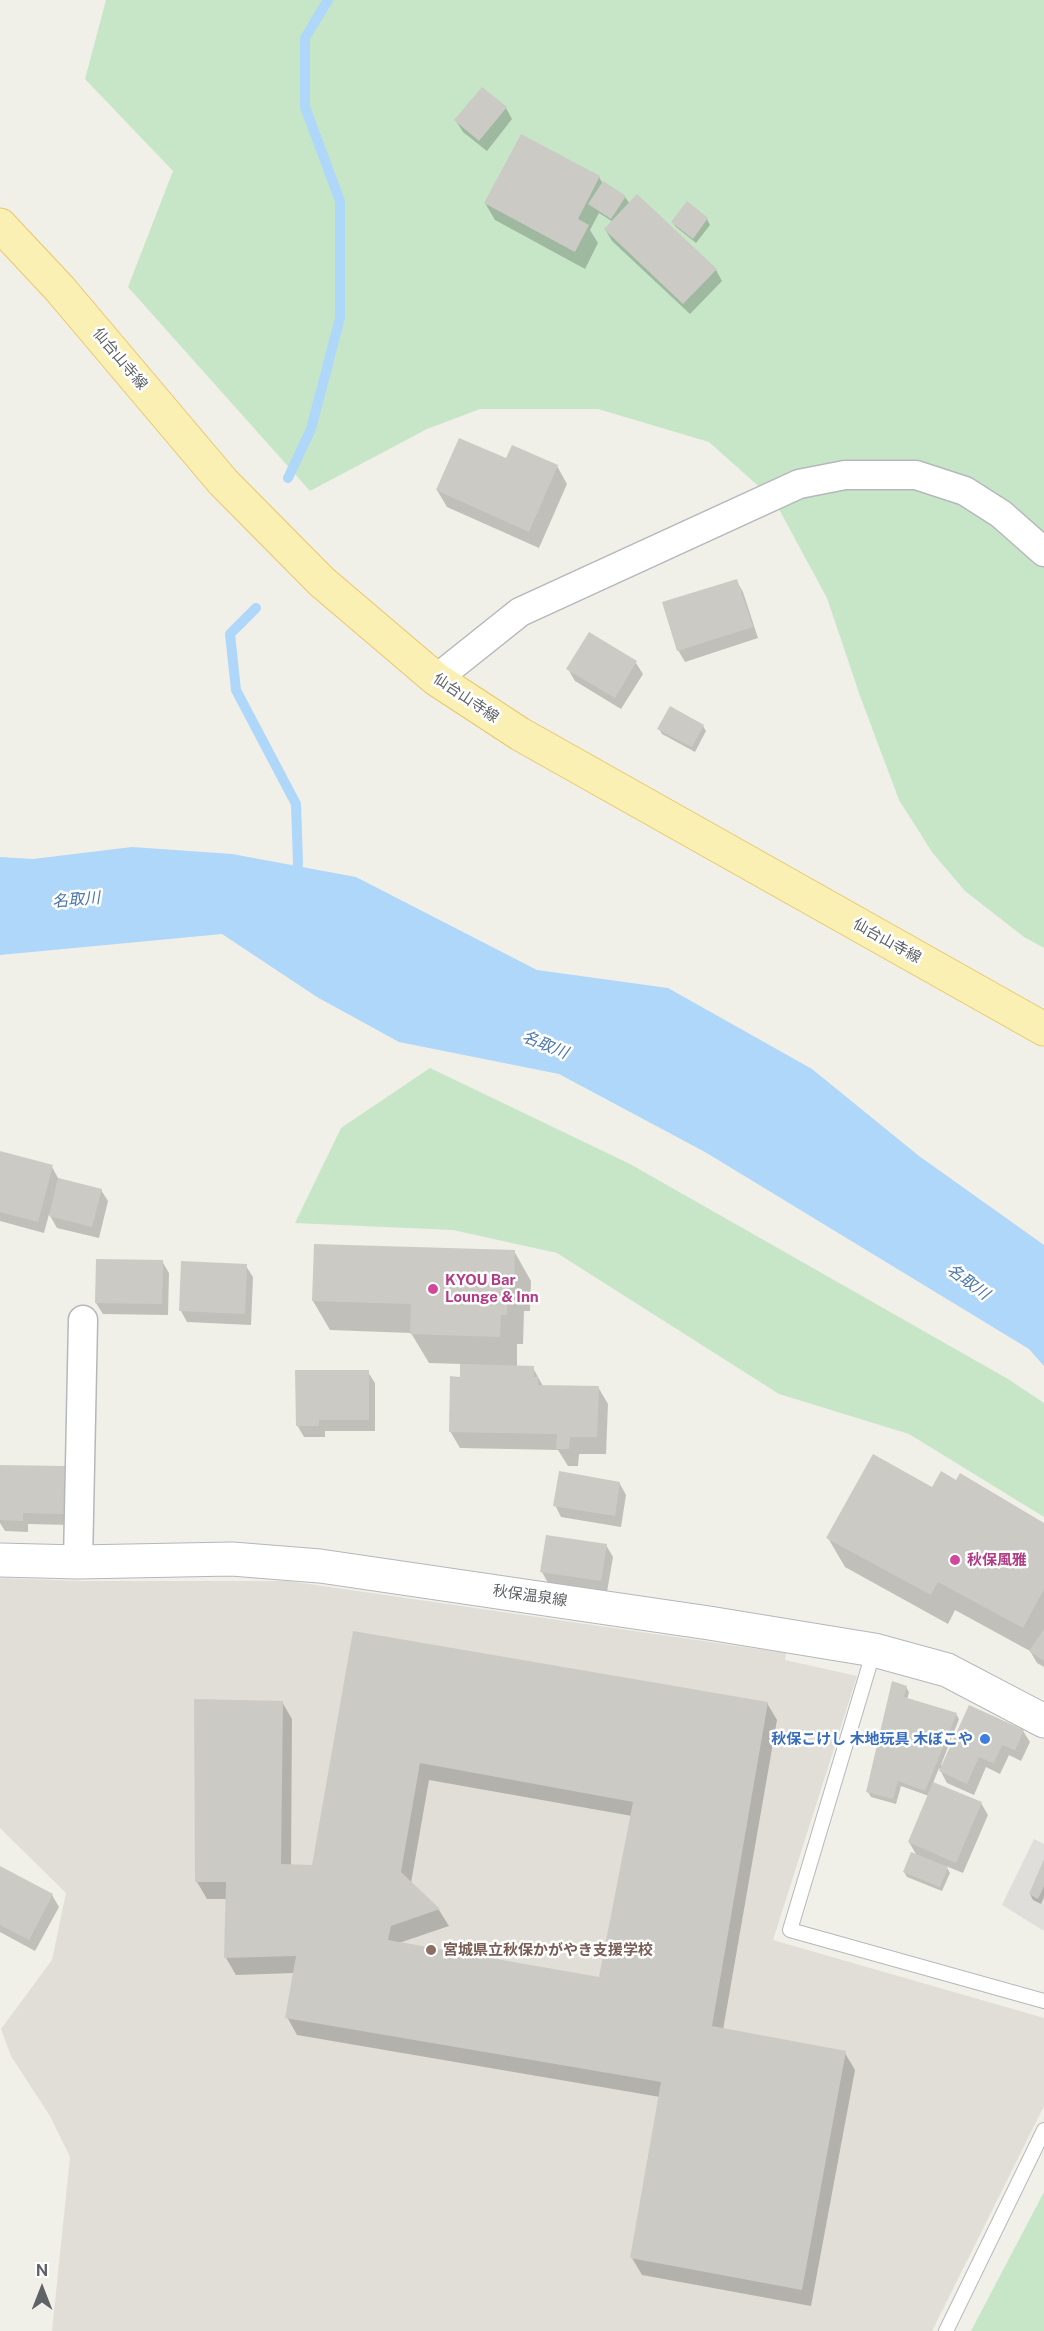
<!DOCTYPE html>
<meta charset="utf-8">
<style>
body{margin:0}
#map{position:relative;width:1044px;height:2331px;overflow:hidden;background:#f0efe8;font-family:"Public Sans",sans-serif}
canvas{display:block}
.north{position:absolute;left:12px;top:2259px;width:60px;height:60px;-webkit-text-stroke:4px #fff;paint-order:stroke;rotate:0deg;font-size:16px;font-weight:700;line-height:24px;text-align:center;color:#5f6367}
.north::after{content:'';display:block;margin:auto;width:21px;height:27px;background:#5f6367;clip-path:polygon(50% 0,100% 100%,50% 72%,0 100%)}
</style>
<div id="map">
<canvas width="1044" height="2331"></canvas>
<div class="north">N</div>
</div>
<script>
const ctx = document.querySelector('canvas').getContext('2d');
ctx.lineJoin = 'round';
function fillPath(path, color) {
  ctx.fillStyle = color;
  ctx.fill(path, 'evenodd');
}
function shape(rows) {
  const path = new Path2D();
  for (const r of rows) {
    path.moveTo(r[0], r[1]);
    for (let i = 2; i < r.length; i += 2) path.lineTo(r[i], r[i + 1]);
  }
  return path;
}
function trace(path, color, width, dash) {
  ctx.strokeStyle = color;
  ctx.lineWidth = width;
  ctx.lineCap = dash ? 'butt' : 'round';
  ctx.setLineDash(dash || []);
  ctx.stroke(path);
}
function drawText(font, color, halo, rows, align = 'center') {
  ctx.font = font + ' "Public Sans","Noto Sans JP",sans-serif';
  ctx.lineWidth = 5;
  ctx.setLineDash([]);
  ctx.textBaseline = 'middle';
  ctx.strokeStyle = halo;
  ctx.fillStyle = color;
  for (const [text, x, y, turn = 0] of rows) {
    ctx.save();
    ctx.translate(x, y);
    ctx.rotate((+turn || 0) * Math.PI / 180);
    ctx.textAlign = isNaN(turn) ? turn : align;
    if (halo) ctx.strokeText(text, 0, 0);
    ctx.fillText(text, 0, 0);
    ctx.restore();
  }
}
fillPath(shape([
 [1034,1839,1044,1844,1044,1931,1002,1905]
]), '#dfdeda');
fillPath(shape([
 [0,1578,81,1581,288,1581,786,1653,785,1660,857,1676,773,1940,1044,2018,1044,2106,932,2331,52,2331,70,2157,50,2116,11,2056,1,2029,52,1960,66,1893,0,1828]
]), '#e0ded6');
fillPath(shape([
 [106,0,1044,0,1044,948,1024,937,965,891,932,852,899,800,860,696,827,598,774,500,709,442,598,409,480,409,427,429,310,491,128,287,173,171,85,79],
 [430,1068,630,1164,1008,1379,1044,1403,1044,1517,909,1434,779,1394,557,1253,453,1230,295,1223,341,1128],
 [1044,2192,1044,2331,971,2331]
]), '#c7e6c8');
fillPath(shape([
 [132,847,232,854,356,877,537,970,668,988,812,1069,919,1156,1044,1245,1044,1366,1029,1349,705,1152,559,1074,399,1042,317,997,222,934,0,955,0,857,33,859]
]), '#afd7f9');
fillPath(shape([
 [506,108,512,119,487,151,463,132,456,121],
 [599,177,603,184,625,197,630,204,716,270,722,281,690,314,612,241,605,229,613,222,599,213,590,230,598,243,585,269,495,220,485,203],
 [707,219,710,225,696,243,676,227,672,222],
 [513,447,557,466,567,484,539,548,447,507,437,490,507,460],
 [736,580,743,592,758,638,685,662,678,650],
 [589,634,636,663,643,674,621,709,575,681,568,669],
 [703,726,706,731,695,752,662,734,659,729],
 [0,1153,52,1167,58,1178,101,1190,108,1201,99,1238,57,1228,49,1214,44,1233,0,1221],
 [514,1251,531,1281,530,1311,524,1311,523,1344,517,1344,517,1367,533,1368,543,1386,598,1387,608,1404,606,1454,579,1454,578,1466,568,1466,558,1450,460,1448,450,1431,461,1378,462,1364,429,1363,411,1333,330,1330,313,1301],
 [162,1261,169,1273,168,1315,103,1314,96,1303],
 [246,1266,253,1277,251,1325,187,1322,181,1311],
 [368,1372,375,1383,375,1431,325,1431,325,1437,304,1437,297,1425],
 [0,1466,64,1468,70,1479,70,1525,28,1524,28,1532,5,1531,0,1523],
 [620,1484,626,1495,621,1527,561,1517,555,1505],
 [933,1489,1044,1525,1044,1667,1037,1663,1030,1651,955,1610,948,1624,845,1567,828,1538],
 [606,1545,613,1557,607,1592,548,1583,542,1572],
 [354,1632,767,1703,777,1720,723,2030,845,2053,855,2070,811,2306,642,2275,632,2258,660,2097,297,2035,287,2017,295,1973,236,1975,226,1958,227,1899,207,1899,197,1882,282,1702,292,1719,291,1866,313,1867],
 [429,1780,632,1816,600,1979,399,1943,449,1926,439,1910,411,1883],
 [906,1687,909,1692,907,1700,956,1714,959,1719,941,1765,943,1766,1023,1731,1030,1742,1021,1761,1009,1755,1000,1774,986,1767,974,1795,947,1783,939,1768,933,1783,981,1803,988,1815,963,1873,946,1866,950,1873,942,1891,907,1877,904,1872,917,1856,909,1842,929,1796,901,1786,896,1804,871,1797,868,1792],
 [1044,1863,1044,1897,1041,1904,1033,1900,1030,1894],
 [0,1867,52,1895,59,1907,35,1951,0,1932]
]), '#0003');
trace(shape([
 [288,478,311,429,340,318,340,201,305,107,305,38,328,0],
 [256,608,230,634,236,690,296,804,298,863,296,879]
]), '#afd7f9', 10);
fillPath(shape([
 [482,87,507,107,479,141,454,120],
 [521,134,600,176,578,219,589,225,575,252,484,203],
 [603,181,626,196,611,219,588,204],
 [637,194,717,269,683,304,604,229],
 [687,201,708,218,693,239,671,222],
 [459,438,506,458,512,445,558,465,529,532,436,490],
 [737,579,753,627,677,651,662,602],
 [589,632,637,661,615,698,566,669],
 [670,706,704,725,692,747,657,729],
 [0,1151,53,1165,38,1222,0,1212],
 [58,1178,102,1189,92,1227,49,1216],
 [314,1244,515,1250,514,1282,508,1282,507,1315,501,1315,500,1337,410,1334,411,1304,312,1301],
 [96,1259,163,1260,162,1304,95,1303],
 [181,1261,247,1264,245,1314,179,1311],
 [460,1364,534,1366,534,1377,538,1377,538,1385,599,1386,597,1437,570,1437,569,1449,556,1449,557,1434,449,1432,450,1376,460,1377],
 [295,1370,369,1370,369,1420,319,1420,319,1426,296,1426],
 [873,1454,932,1487,941,1471,956,1480,960,1473,1044,1523,1044,1589,1023,1628,938,1582,931,1595,826,1538],
 [0,1465,65,1466,64,1514,23,1513,23,1521,0,1520],
 [559,1471,620,1482,615,1516,553,1506],
 [546,1535,607,1544,601,1581,540,1572],
 [1044,1629,1044,1661,1029,1651],
 [353,1631,768,1702,712,2026,846,2051,802,2290,630,2258,661,2082,285,2018,296,1956,224,1958,226,1882,195,1882,194,1699,283,1701,281,1864,312,1865],
 [420,1763,633,1802,599,1977,388,1940,391,1926,440,1909,401,1872],
 [892,1681,907,1686,904,1697,957,1713,925,1791,898,1781,893,1799,866,1792],
 [969,1705,1024,1730,1015,1750,1002,1745,994,1763,979,1757,967,1784,939,1771],
 [933,1782,982,1802,956,1863,908,1842],
 [911,1852,948,1867,940,1887,903,1872],
 [1044,1859,1044,1886,1038,1899,1029,1894],
 [0,1866,53,1894,29,1940,0,1925]
]), '#cccac4');
const service = shape([
 [874,1650,790,1930,1044,2001],
 [946,2331,1044,2130]
]);
const minor = shape([
 [436,679,520,612,799,484,845,475,916,475,965,491,1001,514,1044,552],
 [78,1562,83,1320]
]);
const secondary = shape([
 [0,1560,78,1562,232,1559,320,1566,709,1623,874,1650,947,1670,1044,1721]
]);
const primary = shape([
 [0,225,60,289,223,482,322,582,436,679,520,734,1044,1029]
]);
trace(service, '#b5b8bb', 16);
trace(minor, '#b5b8bb', 31);
trace(secondary, '#b4b7bb', 35);
trace(primary, '#e8c869', 35);
trace(service, '#fff', 14);
trace(minor, '#fff', 28);
trace(secondary, '#fff', 33);
trace(primary, '#faf0b4', 33);
for (const [x, y, r, color] of [
 [433,1289,6,"#d1479c"],
 [955,1560,6,"#d1479c"],
 [985,1739,6,"#3f7fe0"],
 [431,1950,6,"#8d6e63"]
]) {
  const dot = new Path2D();
  dot.arc(x, y, r, 0, 2 * Math.PI);
  ctx.fillStyle = color;
  ctx.fill(dot);
  trace(dot, '#fff', 2);
}
drawText('15px', '#5f6367', '#fff', [
 ["仙台山寺線",120,359,50],
 ["仙台山寺線",466,698,34],
 ["仙台山寺線",887,941,29],
 ["秋保温泉線",530,1596,8]
]);
drawText('bold 15px', '#b23c85', '#fff', [
 ["KYOU Bar",445,1280],
 ["Lounge & Inn",445,1297],
 ["秋保風雅",967,1560]
], 'left');
drawText('bold 15px', '#366cbe', '#fff', [
 ["秋保こけし 木地玩具 木ぼこや",973,1739]
], 'right');
drawText('bold 15px', '#785e54', '#fff', [
 ["宮城県立秋保かがやき支援学校",443,1950]
], 'left');
drawText('italic 16px', '#4c78ac', '#fff', [
 ["名取川",76,900,-5],
 ["名取川",545,1045,22],
 ["名取川",968,1282,36]
]);
</script>
